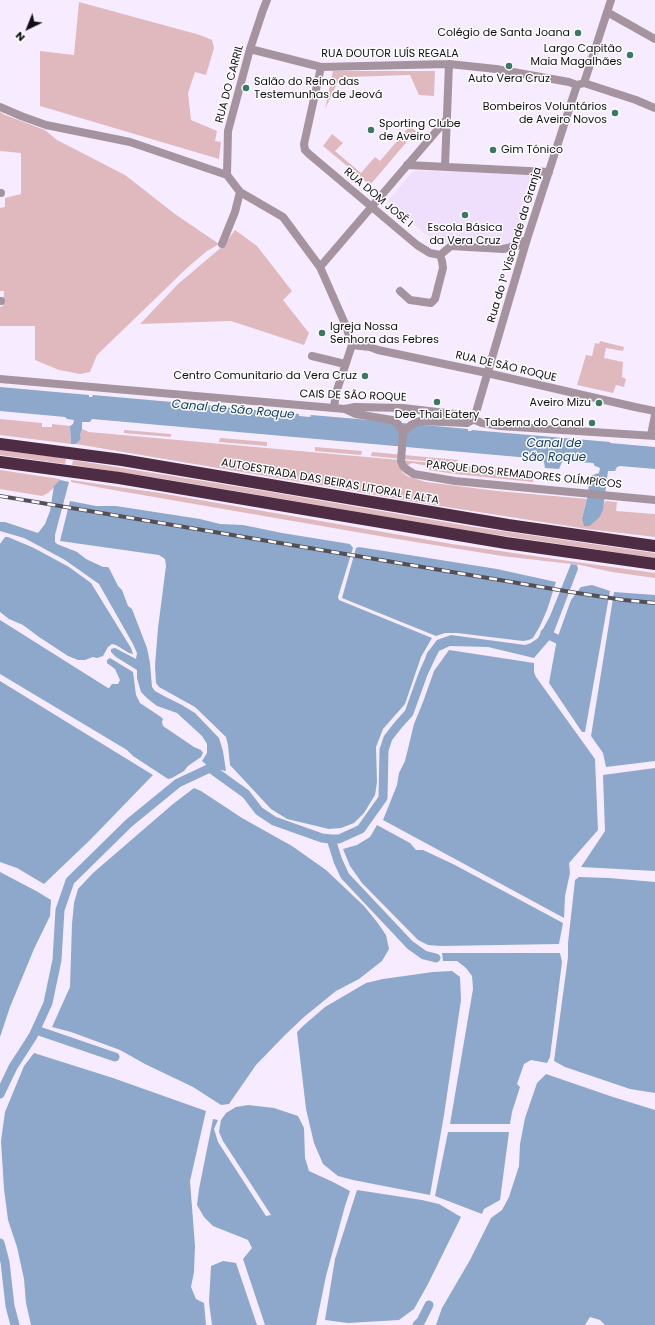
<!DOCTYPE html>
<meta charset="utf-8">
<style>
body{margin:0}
#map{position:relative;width:655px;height:1325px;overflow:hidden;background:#f7ecff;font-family:Poppins,sans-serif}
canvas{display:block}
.north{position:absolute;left:8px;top:8px;width:40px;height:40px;-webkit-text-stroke:3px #fefefe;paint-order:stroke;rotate:223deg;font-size:11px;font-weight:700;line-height:16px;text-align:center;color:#110d14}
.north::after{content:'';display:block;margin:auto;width:14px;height:18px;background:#110d14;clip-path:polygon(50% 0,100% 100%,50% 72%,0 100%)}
</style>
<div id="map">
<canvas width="655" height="1325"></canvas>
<div class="north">N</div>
</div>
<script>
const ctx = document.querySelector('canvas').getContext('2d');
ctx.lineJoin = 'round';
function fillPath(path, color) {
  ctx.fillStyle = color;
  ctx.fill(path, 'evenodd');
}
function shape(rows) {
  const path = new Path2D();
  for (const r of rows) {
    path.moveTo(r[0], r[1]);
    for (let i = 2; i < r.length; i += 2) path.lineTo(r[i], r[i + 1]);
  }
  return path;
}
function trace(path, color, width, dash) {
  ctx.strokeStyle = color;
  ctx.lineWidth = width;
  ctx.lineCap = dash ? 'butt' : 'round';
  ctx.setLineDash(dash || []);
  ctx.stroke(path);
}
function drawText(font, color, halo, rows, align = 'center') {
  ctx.font = font + ' Poppins,sans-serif';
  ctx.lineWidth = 3;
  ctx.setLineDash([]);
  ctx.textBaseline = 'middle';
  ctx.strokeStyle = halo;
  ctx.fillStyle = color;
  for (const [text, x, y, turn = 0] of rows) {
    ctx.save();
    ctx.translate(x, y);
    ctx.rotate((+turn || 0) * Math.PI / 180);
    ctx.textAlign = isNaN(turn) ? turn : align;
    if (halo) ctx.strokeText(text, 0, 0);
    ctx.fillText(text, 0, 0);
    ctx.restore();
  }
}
fillPath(shape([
 [413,171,521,173,528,174,533,179,536,185,522,235,515,242,509,245,438,242,434,240,435,238,425,234,388,201]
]), '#efdefc');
fillPath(shape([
 [79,2,200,35,212,40,214,48,206,75,195,72,188,93,191,120,217,131,215,141,221,142,219,159,40,106,40,51,74,55],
 [333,71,435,71,434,96,419,95,410,75,347,77,340,77,325,109],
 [0,112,5,115,45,130,57,140,125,175,175,214,219,244,207,251,187,268,97,355,90,372,80,374,59,370,35,360,35,326,0,326,0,307,3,306,4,291,0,291,0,208,5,207,5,198,21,194,21,153,0,151],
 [410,126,416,131,370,185,323,146,332,134,343,143,335,151,361,173,375,157,380,161],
 [235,230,257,246,292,291,283,300,309,333,304,345,231,321,140,324,178,284,224,245],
 [600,341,624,347,623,351,606,348,604,358,623,362,622,377,626,379,624,387,616,385,613,393,577,385,586,355,592,356,595,343,599,344],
 [0,419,42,423,42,427,52,427,52,424,70,426,71,444,0,435],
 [82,429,89,432,533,472,533,482,455,474,429,470,428,466,412,463,403,468,402,472,407,476,426,482,497,491,587,499,582,517,585,526,590,526,599,518,605,501,617,502,616,511,655,514,655,537,587,529,427,504,342,489,76,444,81,439,80,435],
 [124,430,171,434,171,437,124,433],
 [220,438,267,442,267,446,219,442],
 [315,447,362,451,361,455,315,451],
 [0,450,55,457,66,459,65,464,0,455],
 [372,452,458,460,457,464,371,456],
 [73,460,271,492,474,527,655,553,655,558,471,531,164,479,72,465],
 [0,470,60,479,60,482,48,493,42,496,0,489],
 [71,480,160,493,452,544,562,560,655,573,655,578,612,572,580,565,502,556,391,538,102,488,71,482]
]), '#e0b9bf');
fillPath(shape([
 [0,387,89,395,89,397,92,397,93,395,217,406,217,408,220,409,221,407,299,414,299,416,310,417,311,415,358,419,468,429,468,431,471,431,472,430,610,442,610,443,655,447,655,469,620,466,617,467,615,471,608,471,603,510,599,518,590,526,584,526,582,518,587,499,590,476,599,473,600,468,595,466,593,463,565,461,562,462,559,469,545,468,544,462,541,459,92,419,90,422,82,422,82,429,80,435,81,439,76,444,71,444,70,426,73,424,74,420,67,419,65,417,0,411],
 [60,480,69,482,55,535,55,542,57,544,77,552,86,559,103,567,108,567,110,570,118,586,122,590,128,606,132,609,147,648,150,663,152,687,155,691,164,696,182,705,195,713,219,738,223,751,226,771,210,768,202,761,207,753,207,744,202,736,177,713,157,706,148,699,141,692,137,678,137,670,116,657,111,652,111,649,115,648,136,659,137,653,133,644,99,584,65,560,41,547,24,538,0,531,0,522,5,522,38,533,45,524,50,511,54,486],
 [70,501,96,506,116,506,200,519,220,524,243,525,282,533,350,544,353,548,338,597,339,600,432,638,421,657,405,704,383,729,376,747,377,782,375,795,364,813,354,823,341,828,329,829,287,819,271,809,230,765,228,745,226,737,195,707,159,687,156,683,155,666,158,628,166,566,165,559,159,555,60,541],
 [5,537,8,537,34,548,69,567,91,583,131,648,133,654,129,653,116,645,112,644,108,647,103,656,97,658,93,657,85,660,78,660,68,656,39,637,23,625,9,619,0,612,0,544],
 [359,547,497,569,556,582,547,610,540,626,533,638,529,640,523,641,457,633,445,633,436,636,342,598,356,548],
 [571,564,577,565,578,569,552,637,534,658,488,647,450,646,439,651,427,675,420,673,427,653,437,640,451,635,525,645,531,643,538,638,550,616],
 [592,585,610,591,585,732,582,732,549,683,557,639,571,600,581,587],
 [614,592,655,595,655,761,606,767,603,753,591,736],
 [0,620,108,688,109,688,112,684,118,684,120,680,115,669,107,663,107,660,110,658,133,672,136,695,140,703,161,717,163,719,162,722,163,726,194,747,201,750,203,753,201,757,188,766,184,771,172,778,168,779,133,756,127,750,0,674],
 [449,650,534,663,534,672,536,677,595,759,598,830,569,863,570,873,565,896,564,918,383,820,397,785,399,773,405,761,414,724,423,702,434,671],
 [0,681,153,775,90,840,44,884,17,868,0,862],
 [655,768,655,871,581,867,605,831,603,775],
 [194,788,201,791,242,818,292,846,326,870,364,906,377,922,386,935,389,949,382,961,359,979,336,991,304,1017,285,1035,256,1065,229,1104,221,1105,193,1087,145,1064,120,1050,71,1032,52,1027,70,987,72,924,74,903,78,889,93,873,173,804],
 [377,825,410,843,416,850,423,850,453,864,563,923,559,944,441,946,428,945,418,940,362,883,350,866,343,849,357,845,370,837],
 [0,872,38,892,51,900,50,916,34,949,10,1007,0,1037],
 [579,877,609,878,655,882,655,1093,630,1089,565,1067,554,1061,568,957,568,943,575,880],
 [442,953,560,953,562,962,550,1057,547,1063,531,1060,524,1064,517,1084,520,1087,512,1112,510,1124,450,1124,473,989,472,976,466,968,457,961,443,961],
 [452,971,460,977,461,1000,444,1115,430,1195,353,1180,338,1176,323,1164,314,1143,306,1109,297,1032,303,1026,325,1007,366,983,383,979,433,972],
 [34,1053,113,1078,206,1111,190,1181,195,1246,194,1272,191,1287,196,1299,204,1303,206,1325,31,1325,26,1303,24,1279,17,1247,8,1220,4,1189,1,1141,5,1112,24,1066],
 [546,1074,613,1097,655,1110,655,1325,605,1325,600,1320,590,1317,585,1325,436,1325,442,1308,470,1260,491,1218,502,1210,509,1197,519,1166,520,1144,525,1118,537,1083],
 [248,1105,274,1108,298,1116,304,1128,305,1158,309,1171,333,1182,350,1191,345,1206,326,1276,316,1325,265,1325,243,1259,252,1248,248,1240,213,1226,204,1217,197,1205,199,1189,213,1119,218,1120,214,1129,218,1142,266,1216,271,1215,223,1141,219,1132,221,1120,226,1113,236,1107],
 [448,1132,509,1132,500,1200,484,1209,482,1214,435,1196],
 [357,1190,422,1200,439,1204,461,1217,428,1284,414,1309,399,1320,348,1323,325,1320,335,1259],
 [223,1261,236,1263,257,1325,212,1325,209,1302,211,1266]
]), '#8da8ca');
trace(shape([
 [545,633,557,639],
 [210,768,246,794,259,811,274,821,322,838,331,839,339,839,361,829,383,798,384,750,388,738,399,724,409,713,423,674,428,663],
 [331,839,338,861,345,876,410,945,424,955,436,958],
 [36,1030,115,1057],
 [0,1094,13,1067,33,1036,48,1003,57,960,60,910,70,881,129,823,178,783,210,768,213,756],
 [0,1243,5,1262,10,1306,15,1325],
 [417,1325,421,1321,429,1305]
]), '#8da8ca', 9);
trace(shape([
 [267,0,263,10,250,49,228,131,227,175,240,192,283,217,320,267,346,326,352,345],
 [607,12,655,39],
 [250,49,321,67,449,64,496,69,569,82,577,85],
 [321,67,304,144,305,150,309,154,417,245,430,253,440,255],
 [584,83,611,0],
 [584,83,636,100,655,108],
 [0,107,21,116,46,125,130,142,227,175],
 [407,165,549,172],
 [445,166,449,64],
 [0,193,1,193],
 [222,244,235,212,240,192],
 [440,255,451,246,503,249,517,246,527,239],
 [320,267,446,120],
 [400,291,410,300,431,303,435,299,443,268,442,261,440,255],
 [0,301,1,301],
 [352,345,370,347,378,350,487,373,635,407,655,411],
 [312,356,345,364],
 [0,379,345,409,355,407,403,408,463,415,482,423,500,426,655,436],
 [334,408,336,393,352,345],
 [345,409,356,414,392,420,398,424,403,433],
 [474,419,527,239,574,94,577,85,584,83],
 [403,433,401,461,403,466,406,469,414,474,455,481,655,500],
 [403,433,411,425,420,421,467,423,474,419],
 [651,435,655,415]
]), '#a5939f', 8);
trace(shape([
 [0,444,122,460,508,525,655,546],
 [0,462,119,478,506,543,655,564]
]), '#4e2d44', 12);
const rail = shape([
 [0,496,577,593,624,600,655,603]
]);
trace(rail, '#544e59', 4);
trace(rail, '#fefefe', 2.5, [8]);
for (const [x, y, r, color] of [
 [578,33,4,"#3c7964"],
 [630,55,4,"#3c7964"],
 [509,66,4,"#3c7964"],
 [246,88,4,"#3c7964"],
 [615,113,4,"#3c7964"],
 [371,130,4,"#3c7964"],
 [493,150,4,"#3c7964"],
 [465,215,4,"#3c7964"],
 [322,333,4,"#3c7964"],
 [365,376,4,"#3c7964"],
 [437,402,4,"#3c7964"],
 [599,403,4,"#3c7964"],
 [592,423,4,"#3c7964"]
]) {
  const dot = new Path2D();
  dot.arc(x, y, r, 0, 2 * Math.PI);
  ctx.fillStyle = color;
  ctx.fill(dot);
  trace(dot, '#fefefe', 1.5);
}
drawText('11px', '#110d14', '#fefefe', [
 ["Colégio de Santa Joana",570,33],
 ["Largo Capitão",622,49],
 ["Maia Magalhães",622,62],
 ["Auto Vera Cruz",509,79,"center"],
 ["Salão do Reino das",254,82,"left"],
 ["Testemunhas de Jeová",254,95,"left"],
 ["Bombeiros Voluntários",607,107],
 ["de Aveiro Novos",607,120],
 ["Sporting Clube",379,124,"left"],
 ["de Aveiro",379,137,"left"],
 ["Gim Tónico",501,150,"left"],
 ["Escola Básica",465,228,"center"],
 ["da Vera Cruz",465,241,"center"],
 ["Igreja Nossa",330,327,"left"],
 ["Senhora das Febres",330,340,"left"],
 ["Centro Comunitario da Vera Cruz",357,376],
 ["Aveiro Mizu",591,403],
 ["Dee Thai Eatery",437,415,"center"],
 ["Taberna do Canal",584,423]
], 'right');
drawText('11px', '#110d14', '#fefefe', [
 ["RUA DOUTOR LUÍS REGALA",390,54],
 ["RUA DO CARRIL",230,84,-75],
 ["RUA DOM JOSÉ I",378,198,40],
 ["Rua do 1º Visconde da Granja",515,245,-73],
 ["RUA DE SÃO ROQUE",506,367,13],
 ["CAIS DE SÃO ROQUE",353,396,2],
 ["PARQUE DOS REMADORES OLÍMPICOS",524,475,6],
 ["AUTOESTRADA DAS BEIRAS LITORAL E ALTA",330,482,10]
]);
drawText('italic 12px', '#163c69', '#fefefe', [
 ["Canal de São Roque",233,410,5],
 ["Canal de",554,444],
 ["São Roque",554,458]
]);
</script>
